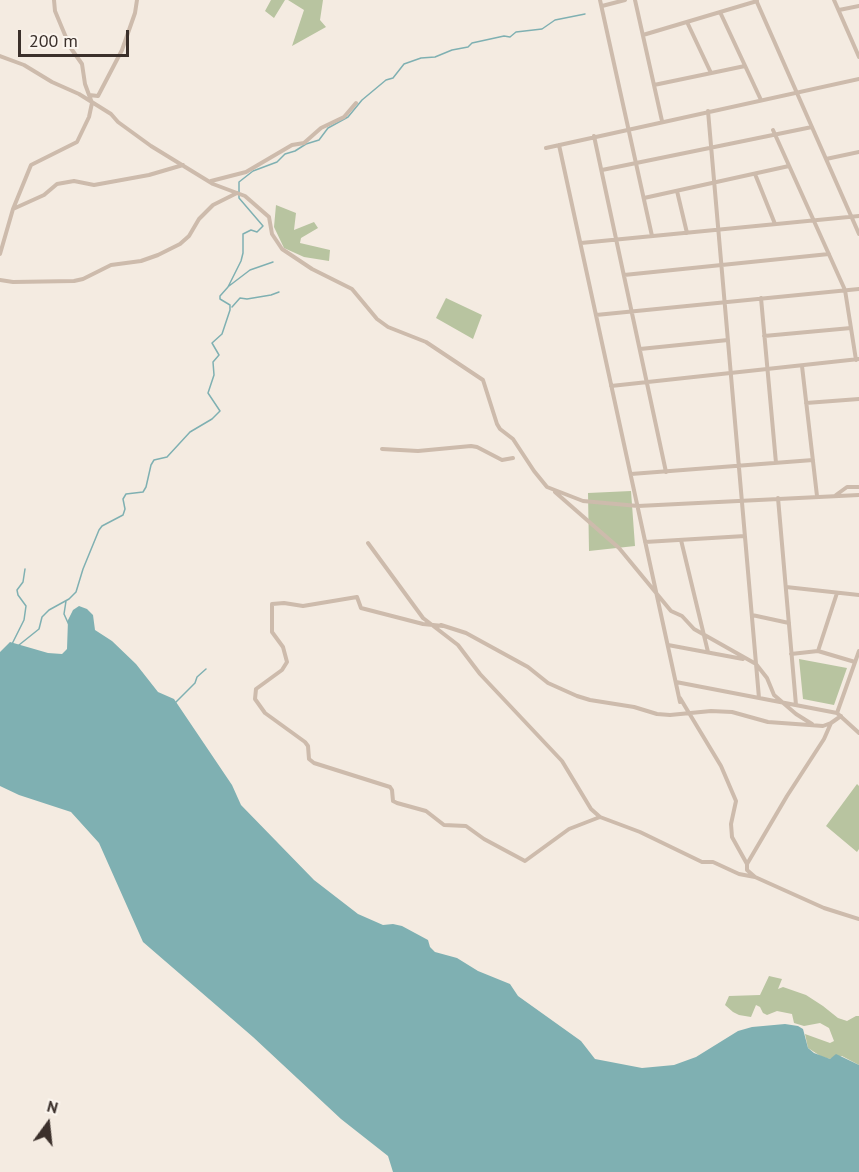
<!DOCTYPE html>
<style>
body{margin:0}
#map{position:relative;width:859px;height:1172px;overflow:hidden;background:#f4ebe1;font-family:"PT Sans",sans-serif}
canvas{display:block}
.north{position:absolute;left:18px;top:1094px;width:60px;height:60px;-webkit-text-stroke:4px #fbf5ee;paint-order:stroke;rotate:15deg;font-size:16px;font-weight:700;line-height:24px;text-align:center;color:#3b302b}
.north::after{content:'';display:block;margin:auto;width:21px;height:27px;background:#3b302b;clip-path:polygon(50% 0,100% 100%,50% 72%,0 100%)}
.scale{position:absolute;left:18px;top:30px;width:111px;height:27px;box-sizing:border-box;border:3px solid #3b302b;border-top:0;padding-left:8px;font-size:18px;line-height:21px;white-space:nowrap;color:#3b302b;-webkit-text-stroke:4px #fbf5ee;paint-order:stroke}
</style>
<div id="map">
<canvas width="859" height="1172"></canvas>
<div class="north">N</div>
<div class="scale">200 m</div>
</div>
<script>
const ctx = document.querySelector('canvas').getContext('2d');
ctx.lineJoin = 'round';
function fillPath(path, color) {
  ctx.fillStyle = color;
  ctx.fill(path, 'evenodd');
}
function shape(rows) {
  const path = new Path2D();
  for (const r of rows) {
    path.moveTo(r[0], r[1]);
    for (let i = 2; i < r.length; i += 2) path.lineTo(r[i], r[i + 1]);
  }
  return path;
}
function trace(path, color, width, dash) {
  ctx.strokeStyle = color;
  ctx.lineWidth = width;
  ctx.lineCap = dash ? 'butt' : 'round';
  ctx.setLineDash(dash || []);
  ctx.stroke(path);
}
fillPath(shape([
 [271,0,285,0,274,18,265,11],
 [288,0,323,0,320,20,326,27,292,46,304,10],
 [276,205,296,213,294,230,314,222,318,228,301,238,300,243,330,250,329,261,304,257,284,248,274,227],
 [446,298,482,315,473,339,436,318],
 [631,491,635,546,589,551,588,493],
 [799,659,847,668,834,705,803,699],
 [857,784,859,786,859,849,857,852,826,826],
 [769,976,782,979,778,989,783,987,806,995,823,1006,838,1018,847,1021,856,1016,859,1016,859,1065,842,1056,830,1059,822,1057,808,1048,805,1034,830,1043,834,1041,829,1028,820,1023,804,1026,794,1023,792,1014,777,1011,767,1015,763,1013,760,1007,756,1005,751,1017,739,1015,733,1012,725,1005,729,996,760,995]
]), '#b8c4a0');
fillPath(shape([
 [79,606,87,609,93,615,95,630,112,641,136,664,158,692,174,699,232,785,241,805,314,880,358,914,383,925,393,924,402,926,428,940,430,947,435,952,457,958,478,971,510,984,518,996,581,1041,595,1059,642,1068,674,1065,696,1057,738,1031,752,1027,785,1024,798,1026,803,1029,808,1048,814,1053,830,1059,836,1054,859,1065,859,1172,393,1172,388,1156,341,1119,253,1037,143,942,99,843,71,812,19,795,0,786,0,652,10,642,48,653,62,654,67,649,68,620,73,610]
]), '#7fb0b2');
trace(shape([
 [229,286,250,270,273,262],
 [232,307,240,298,247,299,271,295,279,292],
 [66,601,64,614,69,625],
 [12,644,24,620,26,606,18,595,17,590,23,582,25,569],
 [19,645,39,629,42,617,49,610,69,599,76,592,83,569,99,530,102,526,123,515,125,509,123,499,126,494,143,492,146,487,151,465,154,460,167,457,190,432,212,419,220,411,208,393,214,375,213,362,219,355,212,343,222,334,230,310,230,305,220,299,220,296,228,287,241,261,243,253,243,234,251,230,257,232,263,226,239,198,239,182,253,171,277,162,285,154,295,151,306,144,319,140,328,128,348,117,362,100,386,80,393,78,404,64,421,58,435,57,452,50,468,47,472,43,504,36,510,37,516,32,542,29,555,20,585,14],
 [175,703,195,683,197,677,206,669]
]), '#7fb0b2', 1.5);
trace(shape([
 [600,0,652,236],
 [635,0,662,121],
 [756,0,859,234],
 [834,0,859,57],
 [602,6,625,0],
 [839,10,859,6],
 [720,12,761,100],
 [687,22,711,73],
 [643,35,757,1],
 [0,56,24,65,52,82,79,94,111,114,118,122,151,146,213,184,245,196,269,217,272,234,282,249,312,269,352,289,377,319,388,327,426,342,483,380,497,424,500,429,513,439,534,471,547,487,583,501,638,506,859,495],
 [654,85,745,66],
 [89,95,98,96,122,50,135,13,137,0],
 [708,111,759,698],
 [773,130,845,290,856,360],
 [594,136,666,472],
 [559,145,680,702],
 [546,148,859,79],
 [826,159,859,152],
 [602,170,812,127],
 [755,174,775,224],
 [211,181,246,172,292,145,304,143,321,128,344,117,356,103],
 [677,191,687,233],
 [644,198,789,166],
 [13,209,31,165,77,142,89,117,92,103,85,84,82,64,70,47,55,11,54,0],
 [581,243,859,216],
 [0,254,13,209,44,195,57,184,74,181,94,185,149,175,183,165],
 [624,275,829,254],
 [0,280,13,282,74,281,83,279,111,265,141,261,158,255,180,244,189,236,199,219,213,205,237,193],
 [761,298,776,463],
 [596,315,859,289],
 [764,336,851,328],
 [640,349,728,340],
 [802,366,817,496],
 [611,386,859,359],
 [806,403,859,399],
 [382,449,418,451,471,446,477,447,502,460,513,458],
 [631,474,813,460],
 [555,492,619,548,671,611,682,616,694,629,756,664,767,678,774,695,796,714,812,724],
 [836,495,847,487,859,487],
 [778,498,796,705],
 [681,540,708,652],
 [645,542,745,536],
 [368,543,423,618],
 [786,587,859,595],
 [752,615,789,623],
 [423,618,458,645,480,674,562,761,591,809,600,817,640,832,702,862,713,862,739,874,755,877,824,908,859,919],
 [441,625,466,633,528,667,548,683,577,696,590,700,634,707,657,714,670,715,711,711,732,712,768,722,823,726,831,723,841,716],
 [443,626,423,624,361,608,357,597,303,606,284,603,272,604,272,632,283,647,287,662,282,670,256,689,255,699,265,713,305,742,308,746,309,759,314,763,390,787,392,790,393,801,397,803,426,811,444,825,466,826,484,839,525,861,569,829,600,817],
 [668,645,743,659],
 [818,651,837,593],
 [791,654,818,651,855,662],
 [676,682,837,713,859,733],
 [680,698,721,766,736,801,731,824,732,837,747,864],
 [837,713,859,651],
 [755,877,747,870,747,864,787,796,824,739,831,723]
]), '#cdbbac', 4);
</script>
